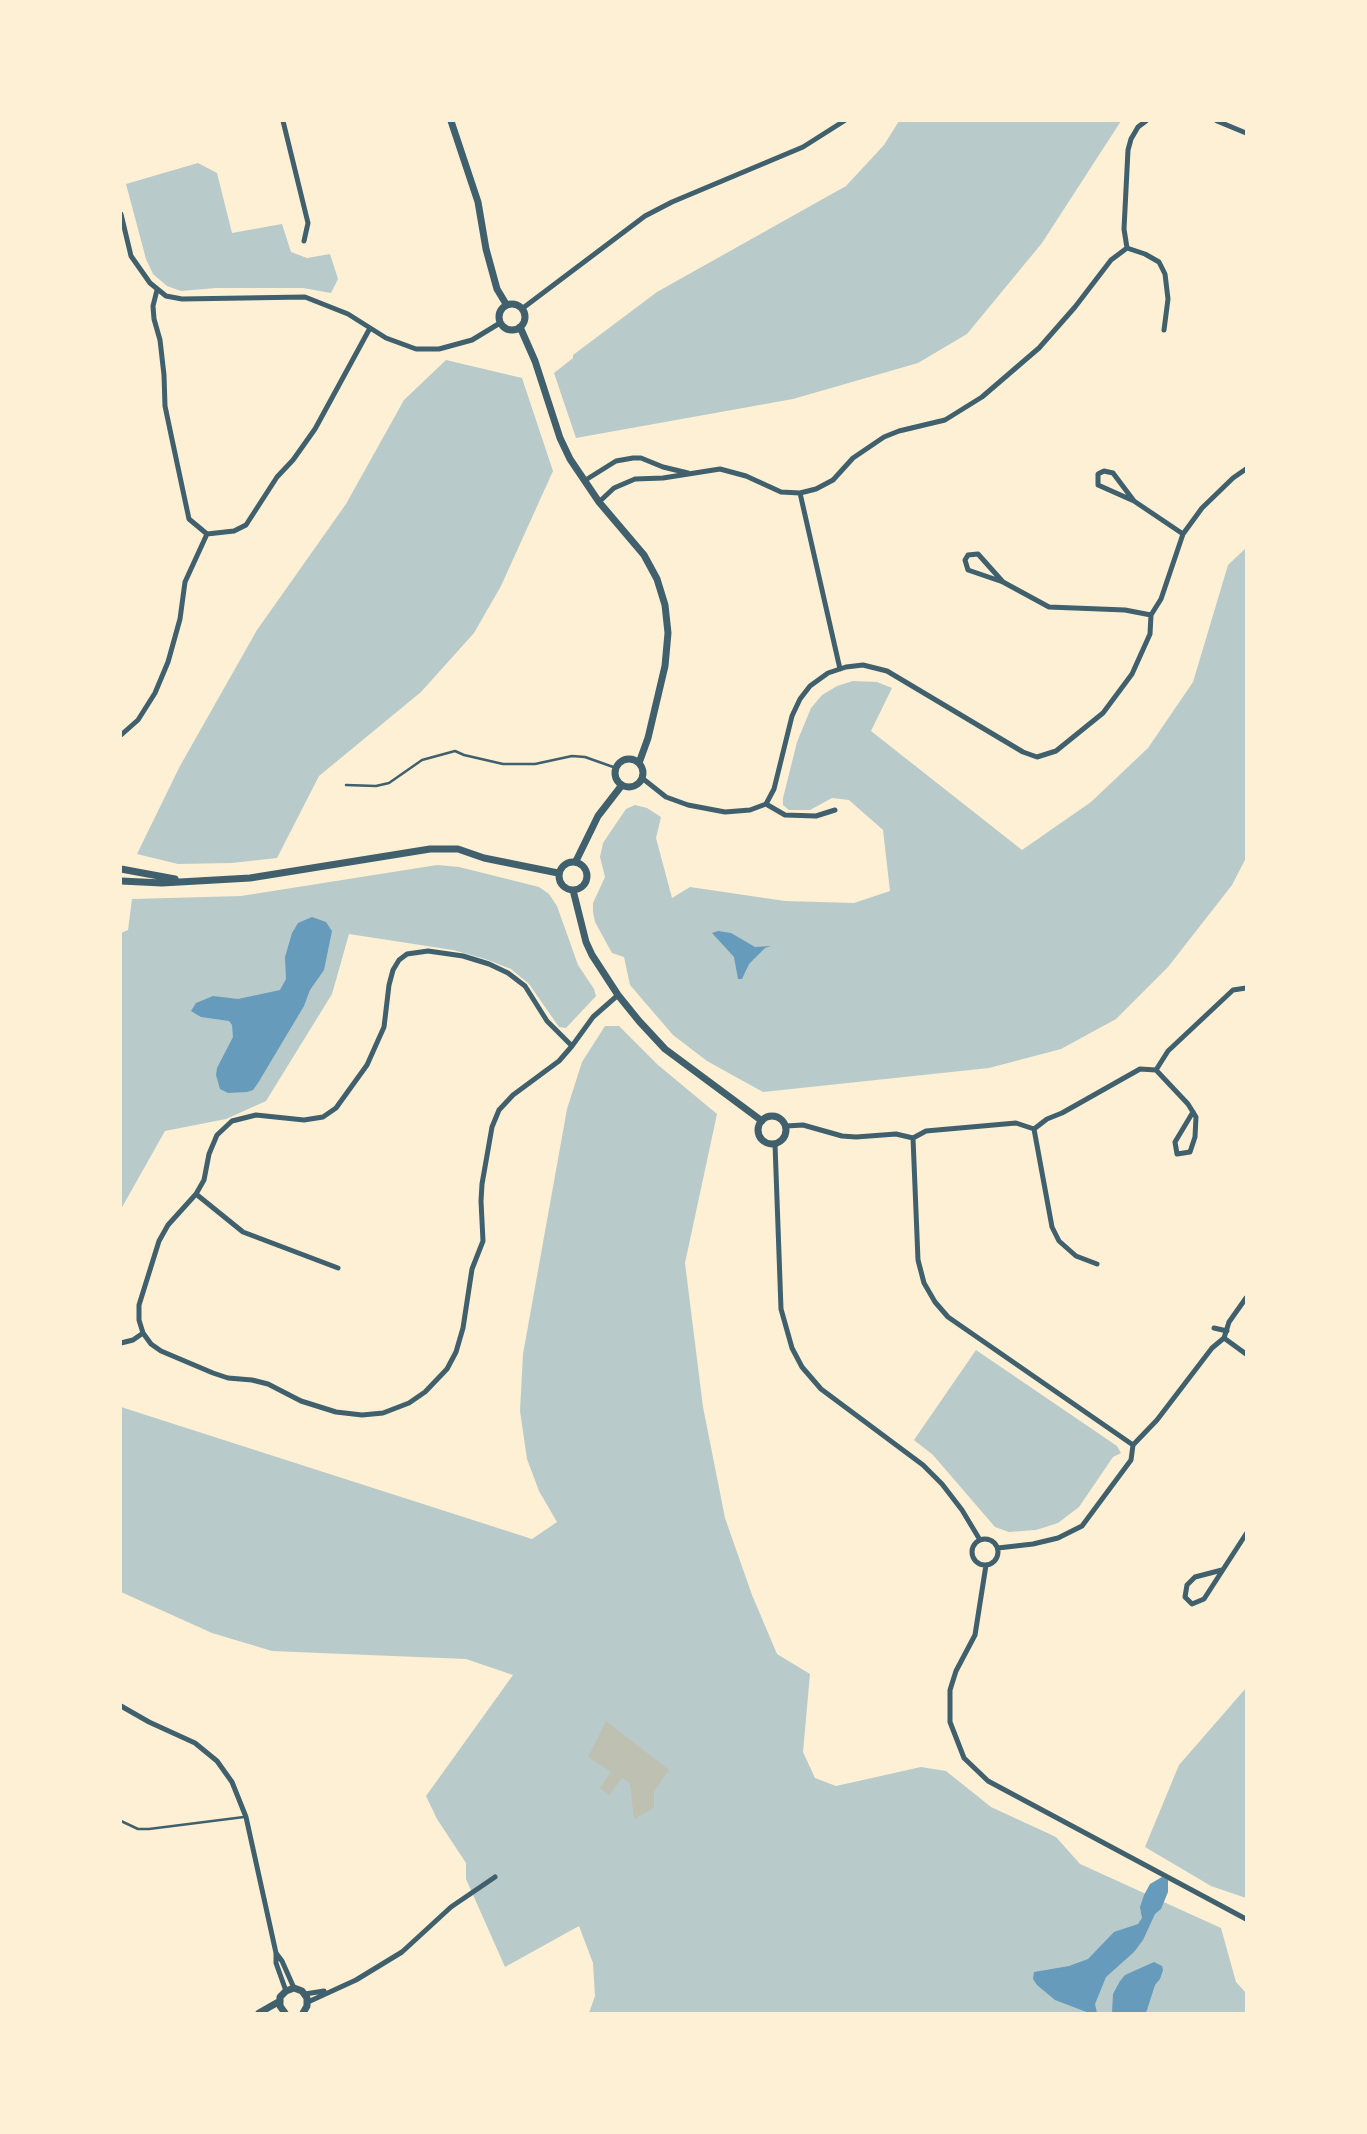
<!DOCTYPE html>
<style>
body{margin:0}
#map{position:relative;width:1367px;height:2134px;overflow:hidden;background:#fdf0d5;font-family:Figtree,sans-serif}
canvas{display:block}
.frame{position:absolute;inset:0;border:122px solid #fdf0d5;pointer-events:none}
</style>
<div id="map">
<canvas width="1367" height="2134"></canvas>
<div class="frame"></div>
</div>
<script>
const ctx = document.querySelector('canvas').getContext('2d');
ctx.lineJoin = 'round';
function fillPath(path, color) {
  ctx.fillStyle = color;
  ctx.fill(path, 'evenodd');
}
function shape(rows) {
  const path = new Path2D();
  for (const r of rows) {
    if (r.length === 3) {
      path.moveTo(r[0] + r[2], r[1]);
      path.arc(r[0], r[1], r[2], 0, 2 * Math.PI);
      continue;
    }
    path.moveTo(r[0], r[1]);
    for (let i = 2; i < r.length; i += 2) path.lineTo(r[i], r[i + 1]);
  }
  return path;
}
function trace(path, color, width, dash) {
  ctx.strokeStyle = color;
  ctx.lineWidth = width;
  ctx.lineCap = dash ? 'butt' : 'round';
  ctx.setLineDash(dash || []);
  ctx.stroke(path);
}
fillPath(shape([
 [899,121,1121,121,1042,243,967,334,918,363,793,399,576,438,554,373,573,358,573,355,657,292,846,186,884,145],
 [198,163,217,173,232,233,282,224,291,252,307,258,330,254,338,279,331,293,303,288,216,288,181,291,167,286,153,274,146,259,126,184],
 [446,360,522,378,553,471,501,586,474,633,421,692,319,776,277,858,232,863,178,864,137,854,180,766,257,630,346,504,404,400],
 [1246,548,1246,858,1232,885,1168,967,1116,1019,1061,1049,989,1068,763,1092,707,1061,673,1035,630,985,624,957,612,953,595,922,593,912,593,903,605,877,600,857,603,843,626,809,635,805,647,808,661,817,656,838,672,898,690,887,785,901,854,903,890,891,883,830,849,800,832,798,810,810,789,810,783,805,783,798,797,742,811,708,822,695,837,686,853,681,877,682,892,688,871,731,1022,850,1091,802,1148,748,1193,682,1228,565],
 [437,865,459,867,539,887,549,894,557,906,578,965,594,989,596,996,566,1028,559,1027,529,984,511,969,485,959,453,950,349,934,332,994,266,1101,226,1119,165,1131,121,1209,121,933,128,930,132,899,241,896],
 [605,1026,619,1026,658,1065,717,1114,685,1263,703,1407,725,1518,752,1595,777,1654,810,1674,803,1752,815,1778,836,1786,921,1767,946,1771,991,1807,1056,1837,1080,1864,1221,1928,1236,1982,1246,1993,1246,2013,589,2013,595,1996,593,1963,579,1926,505,1967,466,1879,466,1863,437,1819,426,1796,513,1675,466,1659,272,1651,212,1633,121,1592,121,1407,532,1539,557,1522,539,1491,527,1459,520,1411,523,1354,567,1109,582,1062],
 [976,1350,1117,1446,1121,1453,1113,1457,1079,1507,1058,1523,1036,1530,1009,1532,995,1527,933,1455,914,1440],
 [1246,1688,1246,1898,1211,1886,1145,1847,1179,1765]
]), '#b9caca');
fillPath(shape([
 [312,917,326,922,332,931,324,970,310,990,304,1006,258,1083,253,1090,247,1092,228,1093,220,1089,216,1075,217,1068,233,1037,232,1025,229,1021,201,1017,191,1011,196,1003,213,996,238,999,280,990,286,979,285,957,292,933,298,923],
 [718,931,731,933,755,947,771,946,765,948,749,964,742,979,738,979,734,957,712,933],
 [1162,1877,1168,1880,1168,1892,1161,1909,1155,1914,1143,1940,1134,1952,1106,1977,1095,2004,1097,2013,1089,2013,1055,2000,1037,1985,1033,1979,1034,1972,1069,1966,1088,1959,1114,1932,1138,1924,1142,1918,1140,1907,1144,1895,1150,1884],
 [1154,1962,1162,1966,1163,1970,1160,1979,1155,1985,1146,2013,1112,2013,1113,1994,1120,1981,1125,1975]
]), '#669bbc');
fillPath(shape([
 [606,1721,669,1770,654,1791,654,1808,634,1819,630,1783,622,1778,609,1795,600,1788,611,1772,588,1757]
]), '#bec0b2');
trace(shape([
 [346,785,376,786,389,783,422,760,455,751,464,755,503,764,535,764,572,756,585,757,616,768],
 [121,1821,138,1829,149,1829,244,1817]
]), '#3f606c', 2.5);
trace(shape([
 [283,121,308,223,304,241],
 [1217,121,1246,133],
 [121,214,131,256,150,283,166,296,182,299,305,297,348,314,386,338,416,349,439,349,472,340,500,323],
 [1127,248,1145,254,1159,262,1165,274,1168,299,1164,330],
 [157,290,153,306,154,319,160,340,164,375,165,406,173,444,189,519,207,534,234,531,246,525,277,477,293,460,315,429,370,328],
 [523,308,645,216,672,202,803,147,844,121],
 [584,481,616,461,633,458,641,458,663,467,688,473],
 [800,493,840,669],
 [1134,501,1113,473,1104,471,1098,474,1098,485,1134,501,1183,534],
 [599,502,614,488,635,479,663,478,720,469,746,476,781,492,800,493,816,489,833,480,853,458,884,437,899,431,945,420,982,397,1039,348,1075,307,1111,260,1127,248,1124,229,1128,150,1131,139,1138,127,1146,121],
 [1003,582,978,554,968,555,965,560,968,570,1003,582,1049,607,1125,610,1151,615],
 [121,735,138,720,155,693,168,662,180,619,185,582,207,534],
 [642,778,666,797,688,805,725,812,750,810,766,804,774,789,792,716,800,699,810,686,828,673,846,667,863,665,887,671,1023,752,1037,757,1056,751,1103,713,1132,674,1150,634,1151,615,1161,599,1183,534,1202,508,1233,478,1246,469],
 [766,804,785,815,816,816,835,810],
 [572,1046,559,1061,513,1095,499,1110,492,1127,482,1184,481,1201,483,1241,472,1269,463,1328,456,1352,447,1369,425,1392,409,1403,383,1413,362,1415,336,1412,301,1401,268,1384,252,1380,228,1378,213,1373,161,1351,151,1344,143,1333,139,1320,139,1305,159,1241,168,1225,196,1194,204,1180,209,1154,217,1135,232,1121,256,1115,304,1120,323,1117,336,1108,367,1065,384,1027,389,985,393,970,399,960,407,954,428,951,463,956,489,964,508,973,525,986,547,1021,572,1046,593,1017,618,995],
 [1156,1070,1188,1104,1196,1117,1195,1137,1190,1152,1177,1154,1175,1142,1193,1112],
 [786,1126,803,1125,842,1136,856,1137,896,1134,913,1138,926,1131,1016,1123,1034,1129,1047,1119,1062,1113,1140,1069,1156,1070,1168,1051,1233,990,1246,988],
 [1034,1129,1052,1227,1059,1241,1076,1256,1097,1264],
 [913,1138,918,1260,924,1283,935,1302,948,1317,1133,1445],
 [775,1144,781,1309,792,1348,802,1367,821,1389,923,1465,942,1484,962,1510,980,1540],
 [196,1194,243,1232,338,1268],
 [1214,1328,1227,1331],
 [1224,1338,1246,1354],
 [121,1343,133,1340,143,1333],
 [985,1552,13],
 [998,1548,1033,1544,1058,1538,1082,1526,1131,1460,1133,1445,1157,1420,1212,1348,1224,1338,1229,1322,1246,1298],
 [986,1565,975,1635,956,1671,950,1690,950,1722,964,1758,988,1781,1246,1919],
 [1222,1570,1195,1577,1187,1585,1185,1597,1192,1604,1204,1599,1246,1534],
 [121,1706,149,1722,195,1743,217,1761,232,1782,246,1817,276,1953,276,1963,286,1991],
 [276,1953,282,1961,294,1988],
 [305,1994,324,1991],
 [308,2002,356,1980,402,1952,451,1907,495,1877]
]), '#3f606c', 5);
trace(shape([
 [451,121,478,202,486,249,497,289,506,304],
 [512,317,13],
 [520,327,535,361,560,438,570,459,599,502,644,555,657,579,665,605,668,633,665,666,648,738,639,763],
 [629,773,14],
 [576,861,598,816,622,785],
 [573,876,14],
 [121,869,175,879],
 [121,881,162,883,250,878,430,849,458,849,484,858,558,873],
 [573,890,586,942,592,955,618,995,639,1021,665,1049,762,1121],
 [772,1130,14],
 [259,2013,280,2001],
 [285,2013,280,2006,280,1997,286,1991,294,1988,302,1991,307,1998,307,2006,303,2013]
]), '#3f606c', 7);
</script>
